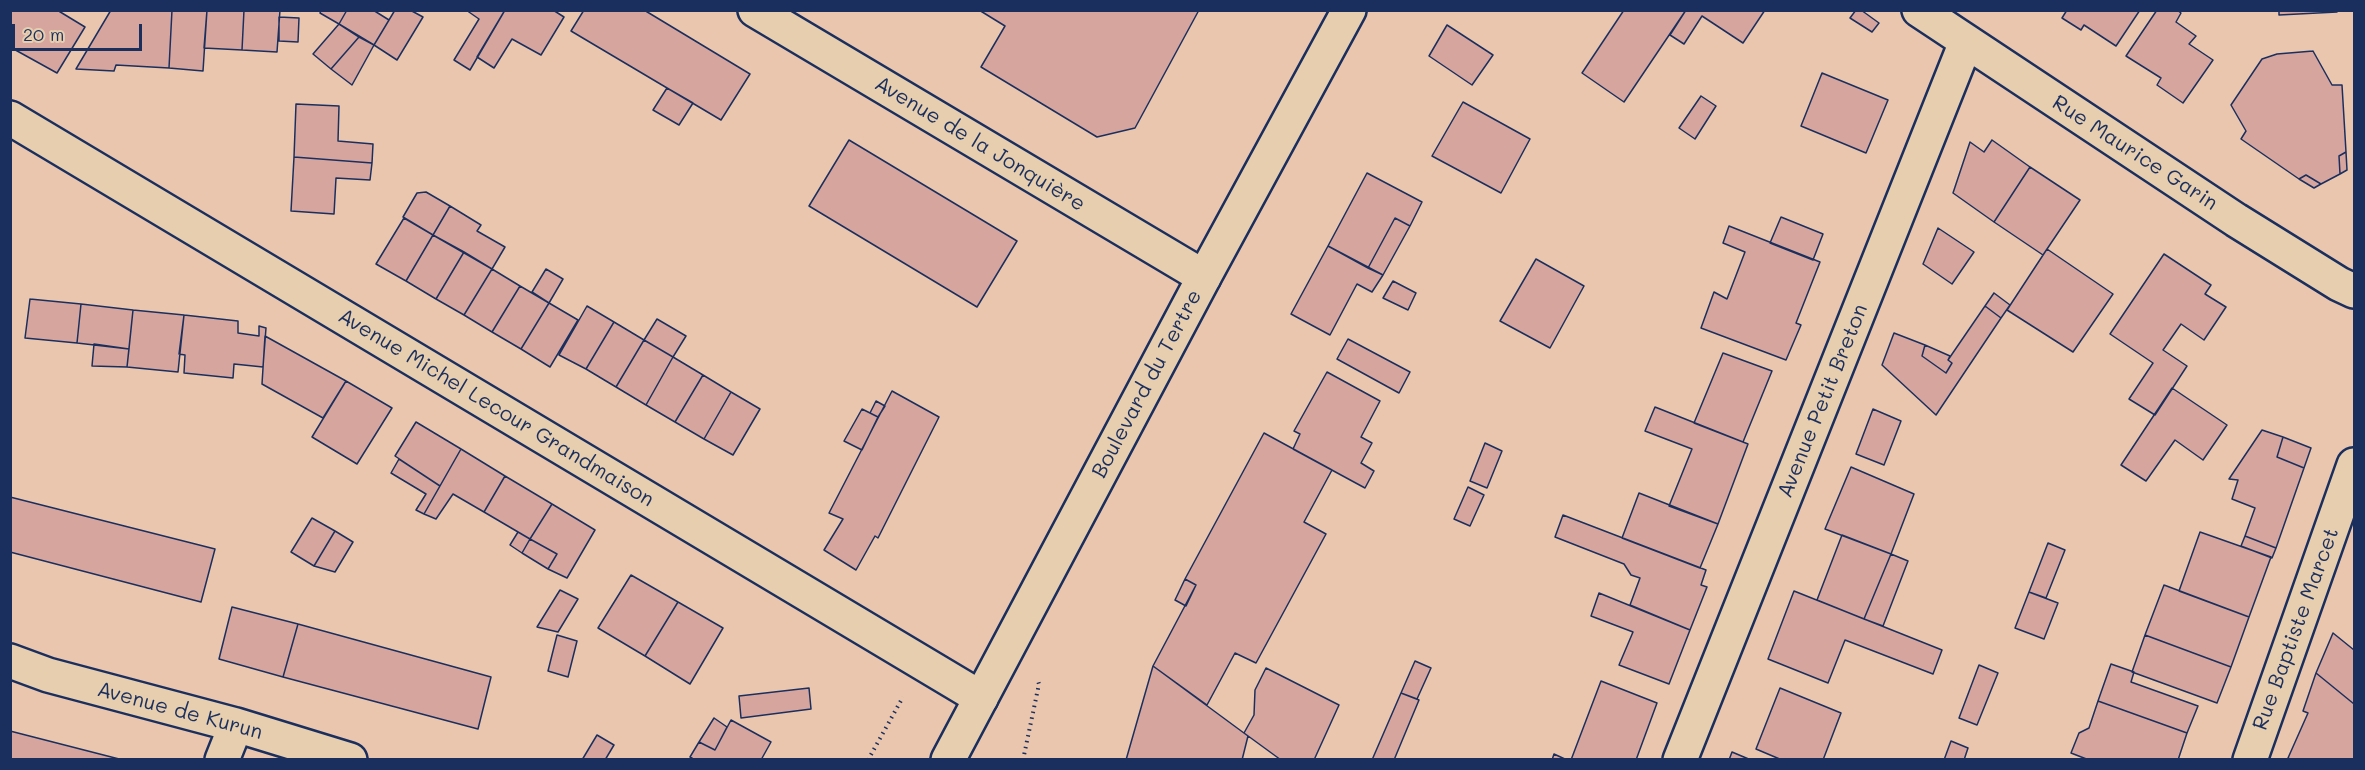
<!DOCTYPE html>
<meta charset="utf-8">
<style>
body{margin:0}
#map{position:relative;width:2365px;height:770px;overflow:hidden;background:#e9c6ad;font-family:Mali,sans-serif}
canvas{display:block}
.frame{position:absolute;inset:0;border:12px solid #1b2f5e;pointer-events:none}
.scale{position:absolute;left:12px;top:24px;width:130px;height:27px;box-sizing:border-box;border:3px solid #1b2f5e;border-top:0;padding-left:8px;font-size:18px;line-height:21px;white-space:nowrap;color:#1b2f5e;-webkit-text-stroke:4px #e6ceaf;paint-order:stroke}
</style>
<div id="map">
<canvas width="2365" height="770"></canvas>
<div class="frame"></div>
<div class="scale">20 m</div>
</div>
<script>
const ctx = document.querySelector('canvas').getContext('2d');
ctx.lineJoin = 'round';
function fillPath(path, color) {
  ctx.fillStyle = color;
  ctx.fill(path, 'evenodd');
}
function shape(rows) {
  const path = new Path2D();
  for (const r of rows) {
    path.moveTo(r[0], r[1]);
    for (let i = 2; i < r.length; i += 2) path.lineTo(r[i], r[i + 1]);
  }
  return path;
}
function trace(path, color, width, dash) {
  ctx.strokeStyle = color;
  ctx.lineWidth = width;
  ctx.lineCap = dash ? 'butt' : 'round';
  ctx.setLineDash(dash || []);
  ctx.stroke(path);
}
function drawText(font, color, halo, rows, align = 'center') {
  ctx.font = font + ' Mali,sans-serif';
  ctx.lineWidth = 6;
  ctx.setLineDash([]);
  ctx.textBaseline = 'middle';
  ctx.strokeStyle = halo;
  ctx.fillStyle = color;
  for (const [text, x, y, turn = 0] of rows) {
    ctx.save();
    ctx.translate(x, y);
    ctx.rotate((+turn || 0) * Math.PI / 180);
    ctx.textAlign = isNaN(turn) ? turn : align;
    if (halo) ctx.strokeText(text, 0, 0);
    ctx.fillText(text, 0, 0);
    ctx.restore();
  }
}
const building = shape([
 [10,10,57,10,85,27,57,73,10,47,10,10],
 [111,10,172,10,169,68,116,65,114,71,76,69,111,10],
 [172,10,207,10,203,71,169,68,172,10],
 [207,10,244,10,242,50,204,48,207,10],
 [244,10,280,10,277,52,242,50,244,10],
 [321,10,347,10,339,24,320,13,321,10],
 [347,10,373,10,389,20,374,45,339,24,347,10],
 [395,10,410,10,423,17,397,60,374,45,395,10],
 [466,10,505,10,470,70,454,60,479,19,466,10],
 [505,10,553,10,564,17,541,55,512,39,494,68,477,57,505,10],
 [584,10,644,10,750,74,721,120,571,31,584,10],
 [979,10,1199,10,1135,128,1097,137,981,67,1005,26,979,10],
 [1624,10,1686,10,1624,102,1582,73,1624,10],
 [1686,10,1765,10,1743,43,1702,16,1684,44,1670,35,1686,10],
 [1856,10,1861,10,1879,23,1872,32,1850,18,1856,10],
 [2067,10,2140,10,2116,46,2084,25,2081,30,2062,18,2067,10],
 [2157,10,2177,10,2181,13,2176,22,2196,36,2189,44,2213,60,2183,103,2157,85,2161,78,2126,56,2157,10],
 [2279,10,2337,10,2337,12,2279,15,2279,10],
 [279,17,299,18,298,42,279,41,279,17],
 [339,24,359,37,331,69,313,54,339,24],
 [1447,25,1493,55,1472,85,1429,56,1447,25],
 [359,37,374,45,352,85,331,69,359,37],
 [2313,51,2332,85,2342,85,2346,152,2339,156,2340,174,2321,184,2306,175,2299,179,2241,139,2246,131,2231,105,2262,59,2277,54,2313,51],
 [1822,73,1888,100,1866,153,1801,126,1822,73],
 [667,88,693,103,679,125,653,110,667,88],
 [1701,96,1716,106,1695,139,1679,128,1701,96],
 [1463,102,1530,139,1501,193,1432,156,1463,102],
 [296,104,339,106,338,141,373,144,372,163,294,157,296,104],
 [849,140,1017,241,977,307,809,206,849,140],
 [1992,140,2030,167,1994,222,1953,193,1970,142,1984,152,1992,140],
 [2346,152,2347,170,2340,174,2339,156,2346,152],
 [294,157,372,163,370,180,336,178,334,214,291,211,294,157],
 [2030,167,2080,200,2043,255,1994,222,2030,167],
 [1367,173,1422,202,1410,226,1395,218,1368,268,1328,246,1367,173],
 [2306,175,2321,184,2314,188,2299,179,2306,175],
 [426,192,450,206,433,235,403,217,417,193,426,192],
 [450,206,481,225,477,231,505,247,492,269,433,235,450,206],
 [1781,217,1823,234,1813,260,1770,243,1781,217],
 [404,218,433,235,406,281,376,264,404,218],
 [1395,218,1410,226,1383,275,1368,268,1395,218],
 [1729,226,1820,262,1796,323,1801,325,1786,360,1701,328,1714,292,1727,299,1745,252,1723,243,1729,226],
 [1938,228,1974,252,1952,284,1923,264,1938,228],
 [433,235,464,252,436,299,406,281,433,235],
 [1328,246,1383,275,1372,292,1357,284,1330,335,1291,314,1328,246],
 [2047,249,2113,294,2073,352,2007,310,2047,249],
 [464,252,492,269,464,315,436,299,464,252],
 [2164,254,2211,285,2205,294,2226,307,2204,340,2181,324,2163,350,2187,366,2155,415,2129,399,2153,363,2110,334,2164,254],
 [1536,259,1584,286,1550,348,1500,321,1536,259],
 [492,269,520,286,492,332,464,315,492,269],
 [546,269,563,279,549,303,532,292,546,269],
 [1393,281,1416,293,1408,310,1383,298,1393,281],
 [520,286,549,303,521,349,492,332,520,286],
 [1994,293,2010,305,2001,318,1985,306,1994,293],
 [30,299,81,304,77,343,25,338,30,299],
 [549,303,578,320,550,367,521,349,549,303],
 [81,304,133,310,129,349,77,343,81,304],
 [587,306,614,322,586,369,559,355,587,306],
 [1985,306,2001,318,1936,415,1882,365,1894,333,1925,345,1922,356,1946,373,1952,363,1948,360,1985,306],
 [133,310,184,315,178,372,127,367,133,310],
 [184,315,238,321,238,333,259,336,259,326,266,328,263,367,234,364,233,378,184,373,185,355,179,354,184,315],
 [657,319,686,336,673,357,644,340,657,319],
 [614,322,644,340,616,387,586,369,614,322],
 [265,336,346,381,323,418,262,384,265,336],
 [1348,339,1410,372,1399,393,1337,359,1348,339],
 [644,340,673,357,646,405,616,387,644,340],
 [94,344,129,349,127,367,92,366,94,344],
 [1925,345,1950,356,1948,360,1952,363,1946,373,1922,356,1925,345],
 [1723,353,1772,371,1743,442,1694,423,1723,353],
 [673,357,703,375,675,422,646,405,673,357],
 [1327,372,1380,401,1361,437,1372,443,1361,463,1374,471,1365,488,1293,449,1300,434,1294,431,1327,372],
 [703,375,731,392,704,439,675,422,703,375],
 [346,381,392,408,357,464,312,437,346,381],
 [2172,388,2227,425,2203,460,2175,440,2146,481,2121,465,2172,388],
 [892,391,939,417,878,538,875,536,856,570,824,550,843,519,829,513,892,391],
 [731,392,760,409,733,455,704,439,731,392],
 [876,401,885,406,878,417,870,413,876,401],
 [1655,407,1748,444,1718,524,1669,506,1692,449,1645,431,1655,407],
 [862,409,878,417,862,450,844,441,862,409],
 [1873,409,1901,421,1884,465,1856,454,1873,409],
 [416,422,461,449,440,486,395,456,416,422],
 [2262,430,2283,437,2277,457,2304,468,2276,548,2245,536,2255,508,2232,499,2238,480,2229,479,2262,430],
 [1264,433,1332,470,1304,522,1326,534,1256,663,1235,653,1207,705,1153,666,1196,585,1185,579,1264,433],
 [2283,437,2311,448,2304,468,2277,457,2283,437],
 [1485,443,1502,451,1487,488,1470,481,1485,443],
 [461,449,505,476,484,512,453,494,436,519,424,514,461,449],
 [399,459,440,486,424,514,416,510,426,494,391,473,399,459],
 [1851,467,1914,494,1891,554,1825,529,1851,467],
 [505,476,552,504,530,539,484,512,505,476],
 [1468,487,1484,495,1470,526,1454,519,1468,487],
 [1639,493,1718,524,1700,568,1622,538,1639,493],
 [10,497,215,549,201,602,10,552,10,497],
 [552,504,595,530,567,578,548,569,557,554,530,539,552,504],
 [1563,515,1706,570,1701,585,1707,587,1690,630,1630,605,1640,578,1631,575,1624,564,1555,537,1563,515],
 [312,518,335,531,314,566,291,552,312,518],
 [335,531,353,542,335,572,314,566,335,531],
 [518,532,530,539,522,553,510,545,518,532],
 [2200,532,2271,557,2249,617,2179,591,2200,532],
 [1842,535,1891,554,1864,619,1817,600,1842,535],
 [2245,536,2276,548,2272,558,2241,546,2245,536],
 [530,539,557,554,548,569,522,553,530,539],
 [2048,543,2065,550,2046,598,2029,592,2048,543],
 [1891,554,1908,561,1883,626,1864,619,1891,554],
 [631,575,678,602,645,656,598,628,631,575],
 [1185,579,1196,585,1186,606,1175,600,1185,579],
 [2164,585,2249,617,2231,667,2145,635,2164,585],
 [560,590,578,599,558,632,537,627,560,590],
 [1794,591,1942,650,1933,674,1845,640,1828,683,1768,659,1794,591],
 [2029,592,2058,603,2044,639,2015,628,2029,592],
 [1599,593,1690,630,1669,684,1619,665,1633,632,1591,616,1599,593],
 [678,602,723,628,690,684,645,656,678,602],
 [232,607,298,624,283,677,219,659,232,607],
 [298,624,491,677,478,729,283,677,298,624],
 [2333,633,2354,650,2354,704,2316,673,2333,633],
 [557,635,577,641,568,677,548,671,557,635],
 [2145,635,2231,667,2217,703,2132,672,2145,635],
 [1415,661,1431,668,1417,699,1401,693,1415,661],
 [2111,664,2134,672,2131,682,2198,706,2187,733,2098,701,2111,664],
 [1979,665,1998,673,1977,725,1959,718,1979,665],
 [1153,666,1248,736,1242,760,1126,760,1153,666],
 [1266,668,1339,705,1314,760,1281,760,1244,733,1254,715,1255,690,1266,668],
 [2316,673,2354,704,2354,760,2292,760,2288,758,2308,713,2303,711,2316,673],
 [1601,681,1657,703,1636,760,1571,760,1601,681],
 [809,688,811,709,741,718,739,696,809,688],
 [1780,688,1841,713,1823,760,1782,760,1756,749,1780,688],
 [1401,693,1419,700,1394,760,1372,760,1401,693],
 [2098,701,2187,733,2178,760,2089,760,2071,753,2079,733,2089,728,2098,701],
 [714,718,727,727,715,750,699,742,714,718],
 [731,720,771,742,761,760,695,760,690,757,699,742,715,750,731,720],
 [10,731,123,760,10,760,10,731],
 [597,735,614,745,605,760,582,760,597,735],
 [1951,741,1968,748,1964,760,1944,760,1951,741],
 [1732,752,1751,760,1729,760,1732,752],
 [1554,754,1567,760,1552,760,1554,754]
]);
fillPath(building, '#d6a59e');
trace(building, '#1b2f5e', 1.5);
const minor = shape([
 [755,10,1204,277],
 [1919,10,2236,220,2339,284,2354,291],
 [10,118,981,698],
 [10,661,48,675,236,725,350,760],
 [222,760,236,725],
 [1680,760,1966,42],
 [2250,760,2354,465]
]);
const major = shape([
 [948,760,1204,277,1349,10]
]);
trace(minor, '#1b2f5e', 38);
trace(major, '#1b2f5e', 38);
trace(shape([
 [868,760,903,697],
 [1023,760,1039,684,1037,678]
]), '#1b2f5e', 4, [1.5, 4.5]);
trace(minor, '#e6ceaf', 33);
trace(major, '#e6ceaf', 33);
drawText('21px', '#1b2f5e', '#e6ceaf', [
 ["Avenue de la Jonquière",980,144,31],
 ["Rue Maurice Garin",2135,153,33],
 ["Boulevard du Tertre",1147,384,-62],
 ["Avenue Petit Breton",1823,401,-68],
 ["Avenue Michel Lecour Grandmaison",496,408,31],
 ["Rue Baptiste Marcet",2296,629,-70],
 ["Avenue de Kurun",180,711,15]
]);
</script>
